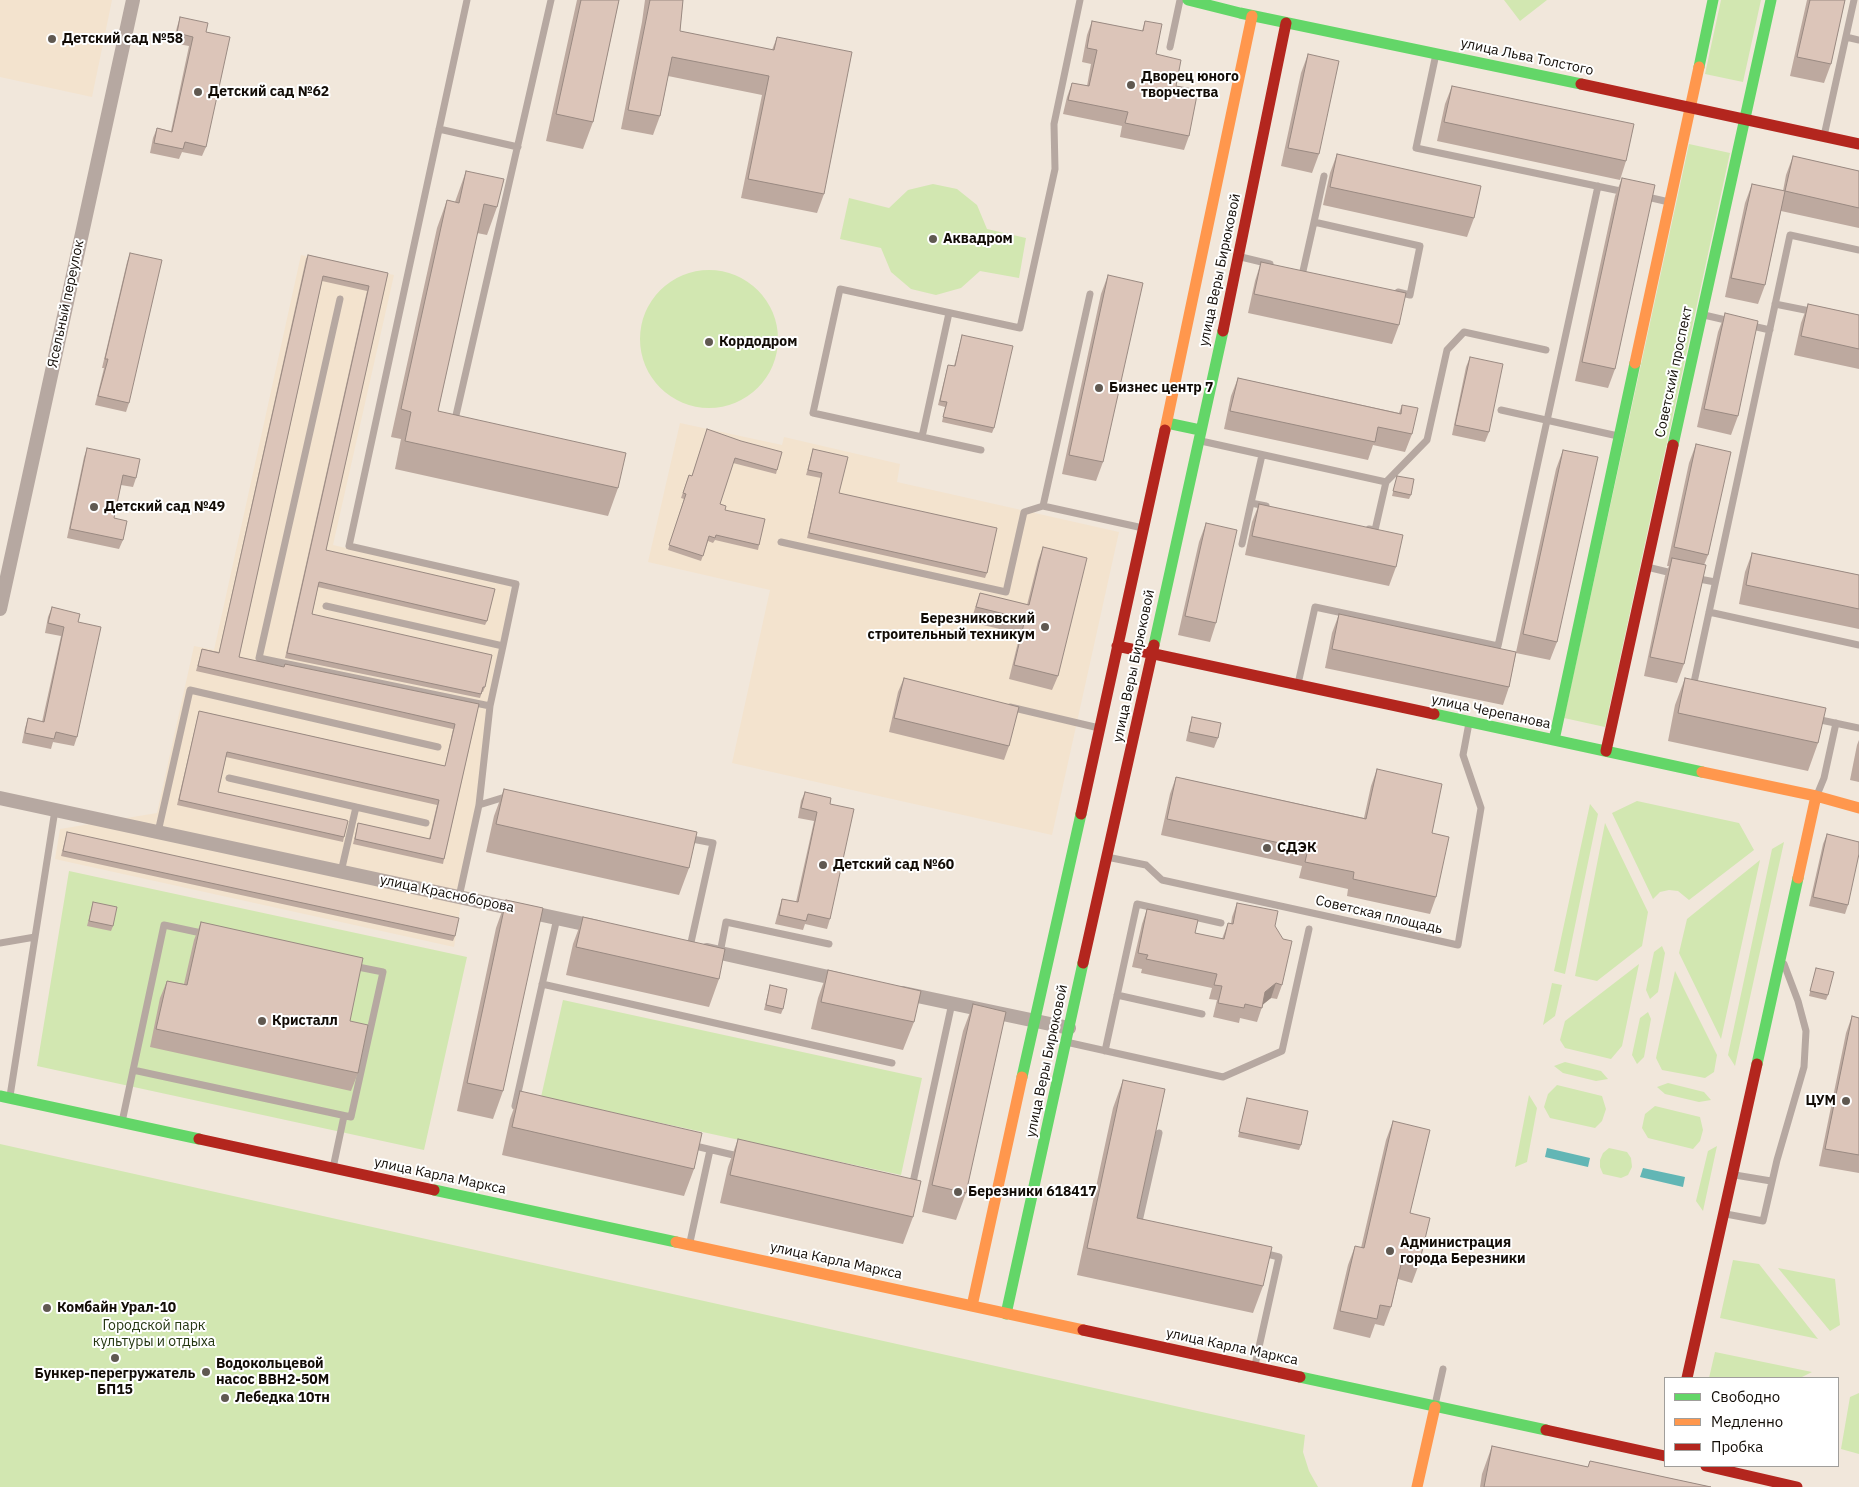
<!DOCTYPE html>
<meta charset="utf-8">
<style>
body{margin:0}
#map{position:relative;width:1859px;height:1487px;overflow:hidden;background:#f1e7db;font-family:"IBM Plex Sans",sans-serif}
canvas{display:block}
.legend{position:absolute;left:1664px;top:1377px;width:175px;height:90px;box-sizing:border-box;background:#fff;border:1px solid #a09e9b;margin:0;padding:6px 9px;list-style:none;font-size:15px;color:#120c06}
.legend li{display:flex;align-items:center;gap:10px;height:25px}
.legend b{width:25px;border:1px solid #a09e9b}
</style>
<div id="map">
<canvas width="1859" height="1487"></canvas>
<ul class="legend">
<li><b style="height:6px;background:#63d668"></b>Свободно</li>
<li><b style="height:6px;background:#ff974d"></b>Медленно</li>
<li><b style="height:6px;background:#b3261e"></b>Пробка</li>
</ul>
</div>
<script>
const ctx = document.querySelector('canvas').getContext('2d');
ctx.lineJoin = 'round';
function fillPath(path, color) {
  ctx.fillStyle = color;
  ctx.fill(path, 'evenodd');
}
function shape(rows) {
  const path = new Path2D();
  for (const r of rows) {
    if (r.length === 3) {
      path.moveTo(r[0] + r[2], r[1]);
      path.arc(r[0], r[1], r[2], 0, 2 * Math.PI);
      continue;
    }
    path.moveTo(r[0], r[1]);
    for (let i = 2; i < r.length; i += 2) path.lineTo(r[i], r[i + 1]);
  }
  return path;
}
function trace(path, color, width, dash) {
  ctx.strokeStyle = color;
  ctx.lineWidth = width;
  ctx.lineCap = dash ? 'butt' : 'round';
  ctx.setLineDash(dash || []);
  ctx.stroke(path);
}
function drawText(font, color, halo, rows, align = 'center') {
  ctx.font = font + ' "IBM Plex Sans",sans-serif';
  ctx.lineWidth = 4;
  ctx.setLineDash([]);
  ctx.textBaseline = 'middle';
  ctx.strokeStyle = halo;
  ctx.fillStyle = color;
  for (const [text, x, y, turn = 0] of rows) {
    ctx.save();
    ctx.translate(x, y);
    ctx.rotate((+turn || 0) * Math.PI / 180);
    ctx.textAlign = isNaN(turn) ? turn : align;
    if (halo) ctx.strokeText(text, 0, 0);
    ctx.fillText(text, 0, 0);
    ctx.restore();
  }
}
fillPath(shape([
 [0,0,112,0,92,97,0,77],
 [301,255,394,275,333,545,511,586,454,947,55,859,60,829,157,813,194,646,214,650],
 [680,423,782,445,784,437,900,464,897,482,1119,532,1052,835,732,763,770,590,648,562]
]), '#f3e3ce');
fillPath(shape([
 [1504,0,1547,0,1520,21],
 [1721,0,1761,0,1743,82,1705,74],
 [1689,144,1730,153,1605,727,1564,718],
 [933,184,957,189,977,205,987,229,1026,238,1019,278,980,271,961,288,936,295,911,289,891,272,881,248,840,239,849,198,889,208,908,190],
 [709,339,69],
 [1637,801,1739,823,1754,850,1689,900,1678,891,1669,890,1660,892,1653,899,1612,813],
 [1590,804,1598,814,1565,974,1554,971],
 [1605,823,1648,912,1642,946,1597,981,1575,976],
 [1784,842,1735,1066,1728,1055,1772,849],
 [1760,860,1721,1039,1679,953,1687,919],
 [69,871,467,957,424,1150,37,1066],
 [1662,946,1665,953,1658,992,1650,999,1646,990,1654,952],
 [1639,964,1622,1046,1611,1059,1565,1048,1560,1040,1565,1021],
 [1675,971,1717,1055,1714,1072,1705,1078,1662,1070,1656,1058],
 [1552,983,1562,985,1555,1016,1543,1025],
 [563,1000,922,1078,901,1175,541,1097],
 [1648,1012,1651,1019,1644,1057,1637,1064,1632,1055,1640,1018],
 [1565,1062,1601,1071,1608,1079,1596,1081,1563,1073,1554,1066],
 [1668,1083,1704,1092,1711,1100,1699,1102,1665,1094,1657,1087],
 [1557,1085,1602,1096,1606,1109,1602,1121,1595,1128,1550,1118,1544,1107,1548,1094],
 [1529,1095,1537,1108,1527,1162,1515,1167],
 [1655,1106,1700,1117,1703,1130,1700,1141,1693,1149,1648,1138,1642,1128,1645,1114],
 [0,1144,1305,1435,1303,1452,1309,1471,1318,1487,0,1487],
 [1717,1146,1703,1211,1696,1201,1708,1151],
 [1609,1148,1627,1152,1631,1158,1632,1167,1628,1175,1621,1178,1603,1174,1600,1167,1600,1160,1603,1153],
 [1733,1260,1759,1264,1818,1339,1720,1318],
 [1778,1268,1835,1279,1840,1325,1830,1331],
 [1715,1352,1812,1372,1800,1378,1709,1378],
 [1859,1393,1859,1454,1841,1449,1850,1397]
]), '#d2e7b1');
fillPath(shape([
 [1547,1148,1590,1158,1588,1167,1545,1157],
 [1643,1168,1685,1177,1683,1187,1640,1177]
]), '#62b6b5');
trace(shape([
 [467,0,349,546,516,584,503,646],
 [1846,37,1859,40],
 [1170,47,1180,0],
 [1436,54,1416,148,1625,192],
 [439,129,518,147],
 [1824,136,1854,0],
 [1643,196,1669,202],
 [1314,222,1324,176],
 [1241,257,1270,264],
 [1303,271,1314,222,1420,246,1410,295,1398,292],
 [1090,294,1043,506,1143,528],
 [340,299,259,658,490,706,479,805,459,897],
 [1775,304,1815,312],
 [1704,315,1730,321],
 [1748,325,1770,330],
 [1501,410,1618,436],
 [454,424,551,0],
 [922,437,949,313],
 [1201,441,1386,482],
 [981,450,813,413,840,289,1020,328,1055,169,1054,124,1080,0],
 [1262,455,1251,503,1266,506],
 [1369,529,1375,530,1386,482,1427,440,1447,350,1464,332,1546,350],
 [781,542,1006,592,1024,512,1043,506],
 [1242,544,1251,503],
 [1647,567,1676,574],
 [1694,578,1715,582],
 [326,606,503,646,490,706],
 [1709,612,1859,645],
 [1298,684,1315,607,1498,646,1598,186],
 [1693,687,1790,235,1859,250],
 [1010,707,1099,728],
 [1816,719,1859,728],
 [229,778,426,823],
 [1817,795,1824,778,1836,723],
 [479,805,505,797,508,798],
 [158,832,190,690,438,747],
 [687,838,713,843,690,947],
 [1107,857,1146,865,1162,880,1458,945,1481,808,1463,755,1469,723],
 [341,872,356,807],
 [0,943,35,937],
 [720,953,726,922,829,944],
 [542,984,892,1063],
 [1117,995,1202,1014],
 [1066,1042,1223,1077,1282,1051,1309,929],
 [1105,1051,1137,904,1221,923],
 [133,1070,351,1117,383,972,353,966],
 [10,1096,55,810],
 [519,1107,515,1106,557,918],
 [122,1122,164,925,206,934],
 [691,1145,742,1157],
 [333,1168,344,1116],
 [1735,1175,1771,1181],
 [912,1187,952,1003],
 [1726,1214,1763,1221,1777,1160,1804,1067,1806,1031,1798,1001,1784,964],
 [1140,1227,1138,1226,1159,1133],
 [690,1242,710,1150],
 [1255,1365,1279,1257,1263,1253],
 [1435,1405,1443,1369]
]), '#b6a8a1', 7);
trace(shape([
 [0,609,133,0],
 [0,798,598,927],
 [707,950,842,980],
 [903,993,1069,1028]
]), '#b6a8a1', 14);
trace(shape([
 [1188,0,1240,13,1581,84],
 [1699,67,1713,0],
 [1167,423,1200,430],
 [1673,445,1771,0],
 [1154,645,1223,331],
 [1434,714,1702,772],
 [1554,740,1635,363],
 [1757,1064,1798,878],
 [1022,1077,1081,814],
 [0,1096,199,1139],
 [434,1190,676,1242],
 [1006,1314,1083,963],
 [1300,1377,1546,1430]
]), '#63d668', 11);
trace(shape([
 [1635,363,1699,67],
 [1165,430,1252,16],
 [1702,772,1816,796,1859,808],
 [1798,878,1816,796],
 [676,1242,1083,1330],
 [972,1306,1022,1077],
 [1417,1487,1435,1407]
]), '#ff974d', 11);
trace(shape([
 [1581,84,1859,144],
 [1223,331,1286,23],
 [1117,646,1434,714],
 [1606,751,1673,445],
 [1081,814,1165,430],
 [1083,963,1154,645],
 [199,1139,434,1190],
 [1083,1330,1300,1377],
 [1687,1378,1757,1064],
 [1546,1430,1665,1456],
 [1706,1466,1797,1487]
]), '#b3261e', 11);
fillPath(shape([
 [577,0,619,0,593,122,583,149,546,141],
 [645,0,683,0,680,31,772,50,777,37,824,194,817,213,741,198,762,95,668,76,660,116,653,135,621,129,642,22],
 [1807,0,1845,0,1831,64,1824,83,1790,76],
 [180,17,206,32,206,147,202,156,182,152,179,159,150,153,153,138,157,128,171,131,189,46,173,43,177,27],
 [1092,21,1142,31,1145,21,1156,54,1176,86,1189,136,1184,150,1120,137,1122,126,1063,114,1067,97,1072,83,1087,86,1091,64,1082,62,1087,35],
 [1308,54,1319,154,1312,173,1281,166,1301,73],
 [1452,86,1626,161,1620,180,1437,141,1445,104],
 [1337,154,1474,218,1467,237,1323,205,1330,173],
 [1793,156,1859,171,1859,228,1781,211,1765,285,1758,304,1725,297,1745,203,1752,184,1783,191,1786,175],
 [466,171,497,207,487,235,477,233,438,411,618,488,608,516,395,469,401,439,391,437,437,228,447,200,455,202],
 [1622,178,1615,369,1608,388,1575,381,1615,196],
 [130,253,129,403,126,412,95,405,104,368,102,368,127,262],
 [308,255,388,273,326,550,487,621,485,625,318,587,312,614,485,687,483,692,482,692,480,698,285,658,367,291,322,281,239,657,283,667,285,664,479,704,444,859,443,864,353,844,358,823,429,839,437,805,226,757,218,792,344,837,343,842,177,805,199,711,445,766,453,729,196,671,202,649,219,652,306,259],
 [1261,262,1399,325,1392,344,1248,313,1255,281],
 [1108,275,1103,462,1096,481,1062,474,1101,294],
 [1808,304,1859,315,1859,369,1794,355,1801,323],
 [1725,313,1738,416,1731,435,1697,427,1718,332],
 [962,335,994,428,992,433,942,422,945,407,938,405,948,365,954,366],
 [1470,357,1489,432,1485,442,1452,435,1466,367],
 [1238,378,1399,413,1402,405,1412,434,1405,452,1373,445,1368,460,1224,429,1231,396],
 [707,429,777,470,776,474,733,463,720,504,725,510,759,545,758,550,715,540,713,543,708,541,701,561,668,550,684,499,681,498,689,475,692,476],
 [1696,444,1708,555,1704,565,1684,664,1677,683,1644,676,1665,576,1669,566,1667,566,1689,463],
 [87,448,136,478,133,487,121,485,114,518,123,540,119,549,67,538,84,457],
 [813,449,839,493,987,573,985,578,807,538,821,478,806,475],
 [1563,450,1557,642,1550,660,1516,653,1509,687,1503,705,1325,668,1332,633,1339,614,1516,652,1556,469],
 [1397,476,1411,495,1409,499,1392,496],
 [1259,504,1396,567,1389,586,1245,555,1252,522],
 [1206,523,1216,623,1210,642,1178,635,1199,542],
 [1043,547,1058,676,1052,690,1009,679,1020,634,971,622,975,608,980,593,1027,605,1038,561],
 [1752,553,1859,575,1859,629,1739,604,1745,572],
 [52,607,78,622,77,737,74,746,53,742,51,749,22,743,25,728,28,718,42,722,61,636,45,633,48,617],
 [904,678,1009,746,1004,760,889,732,898,692],
 [1685,678,1818,743,1808,771,1668,741,1675,705],
 [1192,717,1218,738,1214,748,1186,741,1189,727],
 [1859,740,1859,782,1850,780,1857,745],
 [1377,769,1432,833,1436,897,1430,914,1347,896,1348,889,1299,878,1302,866,1161,835,1170,794,1176,777,1364,818,1371,786],
 [504,789,689,868,679,895,486,852,494,816],
 [805,792,830,804,830,919,827,929,805,924,803,930,775,924,779,909,782,899,796,902,814,821,798,818,801,801],
 [67,832,455,936,453,941,61,856],
 [1827,834,1848,905,1845,914,1809,906,1823,844],
 [506,900,503,1091,493,1119,457,1111,496,928],
 [93,902,113,926,111,931,87,926],
 [1237,903,1275,926,1282,985,1277,999,1271,998,1263,1004,1257,1022,1240,1018,1239,1023,1213,1017,1217,1000,1209,999,1212,988,1141,973,1142,969,1132,967,1142,924,1147,909,1195,933,1222,939,1228,923,1231,924,1232,917],
 [583,917,719,979,709,1007,566,975,573,944],
 [201,922,350,1021,358,1073,351,1091,150,1047,160,998,167,981,184,984,194,940],
 [1816,968,1828,995,1826,1000,1809,996],
 [828,970,914,1022,903,1050,811,1029,818,998],
 [770,985,783,1009,781,1014,764,1010],
 [973,1004,966,1193,956,1220,922,1212,963,1031],
 [1852,1016,1859,1018,1859,1173,1819,1166,1846,1033],
 [1123,1080,1137,1218,1263,1286,1253,1313,1077,1275,1113,1108],
 [520,1091,694,1169,684,1196,502,1155,510,1119],
 [1247,1098,1301,1145,1299,1150,1238,1137],
 [1393,1121,1419,1264,1412,1283,1398,1279,1391,1307,1384,1326,1375,1324,1370,1338,1333,1329,1348,1265,1355,1246,1361,1248,1386,1140],
 [738,1139,913,1217,903,1244,720,1203,728,1167],
 [1492,1446,1588,1467,1590,1461,1711,1487,1480,1487,1482,1474]
]), '#bda99f');
fillPath(shape([
 [1276,983,1271,998,1260,1007,1265,992]
]), '#9a8a82');
const building = shape([
 [581,0,619,0,593,122,556,114,581,0],
 [650,0,683,0,680,31,774,50,777,37,852,52,824,194,748,179,769,76,672,57,660,116,628,110,650,0],
 [1810,0,1845,0,1831,64,1797,57,1810,0],
 [180,17,208,23,206,32,230,37,206,147,185,142,183,149,154,143,157,128,172,132,193,37,177,33,180,17],
 [1092,21,1143,31,1145,21,1162,24,1156,54,1181,60,1176,86,1198,90,1189,136,1125,123,1128,112,1068,100,1072,83,1089,86,1097,50,1087,48,1092,21],
 [1308,54,1339,61,1319,154,1288,148,1308,54],
 [1452,86,1634,124,1626,161,1444,122,1452,86],
 [1337,154,1481,186,1474,218,1330,187,1337,154],
 [1793,156,1859,171,1859,208,1785,191,1793,156],
 [466,171,504,179,497,207,484,204,438,411,626,453,618,488,405,441,411,412,401,409,447,200,459,203,466,171],
 [1622,178,1655,185,1615,369,1582,362,1622,178],
 [1752,184,1785,191,1765,285,1731,278,1752,184],
 [130,253,162,260,129,403,98,396,108,359,105,359,130,253],
 [308,255,388,273,326,550,495,589,487,621,319,582,312,614,492,655,485,687,483,687,481,694,287,653,369,286,323,276,239,657,284,667,285,664,479,704,444,859,355,839,358,823,430,839,439,800,227,752,218,792,346,820,348,821,344,837,179,800,199,711,445,766,455,724,198,666,202,649,219,653,308,255],
 [1261,262,1406,293,1399,325,1254,294,1261,262],
 [1108,275,1143,283,1103,462,1069,455,1108,275],
 [1808,304,1859,315,1859,349,1801,336,1808,304],
 [1725,313,1758,321,1738,416,1704,409,1725,313],
 [962,335,1013,346,994,428,943,417,947,402,940,401,948,365,955,366,962,335],
 [1470,357,1503,364,1489,432,1455,425,1470,357],
 [1238,378,1401,414,1402,405,1418,408,1412,434,1378,427,1375,442,1230,411,1238,378],
 [707,429,741,441,782,452,777,470,735,458,720,504,726,506,725,510,765,519,759,545,716,535,715,538,709,536,703,556,669,545,686,494,683,493,689,475,692,476,707,429],
 [1696,444,1731,452,1708,555,1674,547,1696,444],
 [87,448,140,459,136,478,123,475,114,518,127,521,123,540,70,529,87,448],
 [813,449,848,457,839,493,997,528,987,573,809,533,822,473,808,470,813,449],
 [1563,450,1598,457,1557,642,1523,634,1563,450],
 [1397,476,1414,479,1411,495,1393,491,1397,476],
 [1259,504,1403,535,1396,567,1252,536,1259,504],
 [1206,523,1237,530,1216,623,1185,616,1206,523],
 [1043,547,1087,558,1058,676,1014,665,1025,619,976,607,980,593,1029,605,1043,547],
 [1752,553,1859,575,1859,609,1746,585,1752,553],
 [1672,558,1706,565,1684,664,1650,657,1672,558],
 [52,607,80,614,78,622,101,627,77,737,56,732,54,739,25,733,28,718,44,722,64,627,48,623,52,607],
 [1339,614,1516,652,1509,687,1332,649,1339,614],
 [904,678,1019,707,1009,746,894,718,904,678],
 [1685,678,1826,708,1818,743,1678,713,1685,678],
 [1192,717,1221,723,1218,738,1189,732,1192,717],
 [1377,769,1442,784,1432,833,1449,837,1436,897,1353,879,1354,872,1305,862,1308,849,1167,819,1176,777,1366,819,1377,769],
 [504,789,697,832,689,868,496,824,504,789],
 [805,792,831,798,830,804,854,809,830,919,808,914,806,921,779,915,782,899,798,902,817,812,801,808,805,792],
 [67,832,459,918,455,936,63,851,67,832],
 [1827,834,1859,842,1859,854,1848,905,1813,897,1827,834],
 [506,900,543,908,503,1091,467,1083,506,900],
 [93,902,117,907,113,926,89,921,93,902],
 [1237,903,1278,911,1275,926,1283,939,1292,941,1282,985,1276,983,1265,992,1262,1008,1245,1004,1244,1008,1218,1003,1222,986,1214,985,1217,974,1146,959,1148,955,1138,953,1147,909,1198,920,1195,933,1224,939,1228,923,1233,924,1237,903],
 [583,917,725,949,719,979,576,947,583,917],
 [201,922,363,958,350,1021,368,1025,358,1073,156,1029,167,981,187,985,201,922],
 [1816,968,1834,972,1828,995,1810,991,1816,968],
 [828,970,921,991,914,1022,821,1002,828,970],
 [770,985,787,989,783,1009,766,1005,770,985],
 [973,1004,1006,1012,966,1193,932,1185,973,1004],
 [1852,1016,1859,1018,1859,1155,1825,1149,1852,1016],
 [1123,1080,1165,1089,1137,1218,1272,1247,1263,1286,1087,1248,1123,1080],
 [520,1091,702,1133,694,1169,512,1127,520,1091],
 [1247,1098,1308,1111,1301,1145,1239,1132,1247,1098],
 [1393,1121,1430,1130,1410,1213,1430,1218,1419,1264,1402,1260,1391,1307,1380,1305,1377,1319,1340,1311,1355,1246,1364,1248,1393,1121],
 [738,1139,921,1181,913,1217,730,1175,738,1139],
 [1492,1446,1588,1467,1590,1461,1711,1487,1484,1487,1492,1446]
]);
fillPath(building, '#dcc5b9');
trace(building, '#9a8a82', 1);
for (const [x, y, r, color] of [
 [52,39,5,"#605951"],
 [1131,85,5,"#605951"],
 [198,92,5,"#605951"],
 [933,239,5,"#605951"],
 [709,342,5,"#605951"],
 [1099,388,5,"#605951"],
 [94,507,5,"#605951"],
 [1045,627,5,"#605951"],
 [1267,848,5,"#605951"],
 [823,865,5,"#605951"],
 [262,1021,5,"#605951"],
 [1846,1101,5,"#605951"],
 [958,1192,5,"#605951"],
 [1390,1251,5,"#605951"],
 [47,1308,5,"#605951"],
 [115,1358,5,"#605951"],
 [206,1372,5,"#605951"],
 [225,1398,5,"#605951"]
]) {
  const dot = new Path2D();
  dot.arc(x, y, r, 0, 2 * Math.PI);
  ctx.fillStyle = color;
  ctx.fill(dot);
  trace(dot, '#fff', 2);
}
drawText('bold 14px', '#120c06', '#fff', [
 ["Детский сад №58",62,39],
 ["Дворец юного",1141,77],
 ["творчества",1141,93],
 ["Детский сад №62",208,92],
 ["Аквадром",943,239],
 ["Кордодром",719,342],
 ["Бизнес центр 7",1109,388],
 ["Детский сад №49",104,507],
 ["Березниковский",1035,619,"right"],
 ["строительный техникум",1035,635,"right"],
 ["СДЭК",1277,848],
 ["Детский сад №60",833,865],
 ["Кристалл",272,1021],
 ["ЦУМ",1836,1101,"right"],
 ["Березники 618417",968,1192],
 ["Администрация",1400,1243],
 ["города Березники",1400,1259],
 ["Комбайн Урал-10",57,1308],
 ["Водокольцевой",216,1364],
 ["насос ВВН2-50М",216,1380],
 ["Бункер-перегружатель",115,1374,"center"],
 ["БП15",115,1390,"center"],
 ["Лебедка 10тн",235,1398]
], 'left');
drawText('14px', '#120c06', '#fff', [
 ["улица Льва Толстого",1527,57,12],
 ["улица Веры Бирюковой",1220,270,-78],
 ["Ясельный переулок",66,304,-78],
 ["Советский проспект",1674,372,-78],
 ["улица Веры Бирюковой",1134,666,-78],
 ["улица Черепанова",1491,712,12],
 ["улица Красноборова",447,894,12],
 ["Советская площадь",1379,915,13],
 ["улица Веры Бирюковой",1047,1061,-78],
 ["улица Карла Маркса",440,1176,12],
 ["улица Карла Маркса",836,1261,12],
 ["улица Карла Маркса",1232,1347,12]
]);
drawText('14px', '#243611', '#fff', [
 ["Городской парк",154,1326],
 ["культуры и отдыха",154,1342]
]);
</script>
